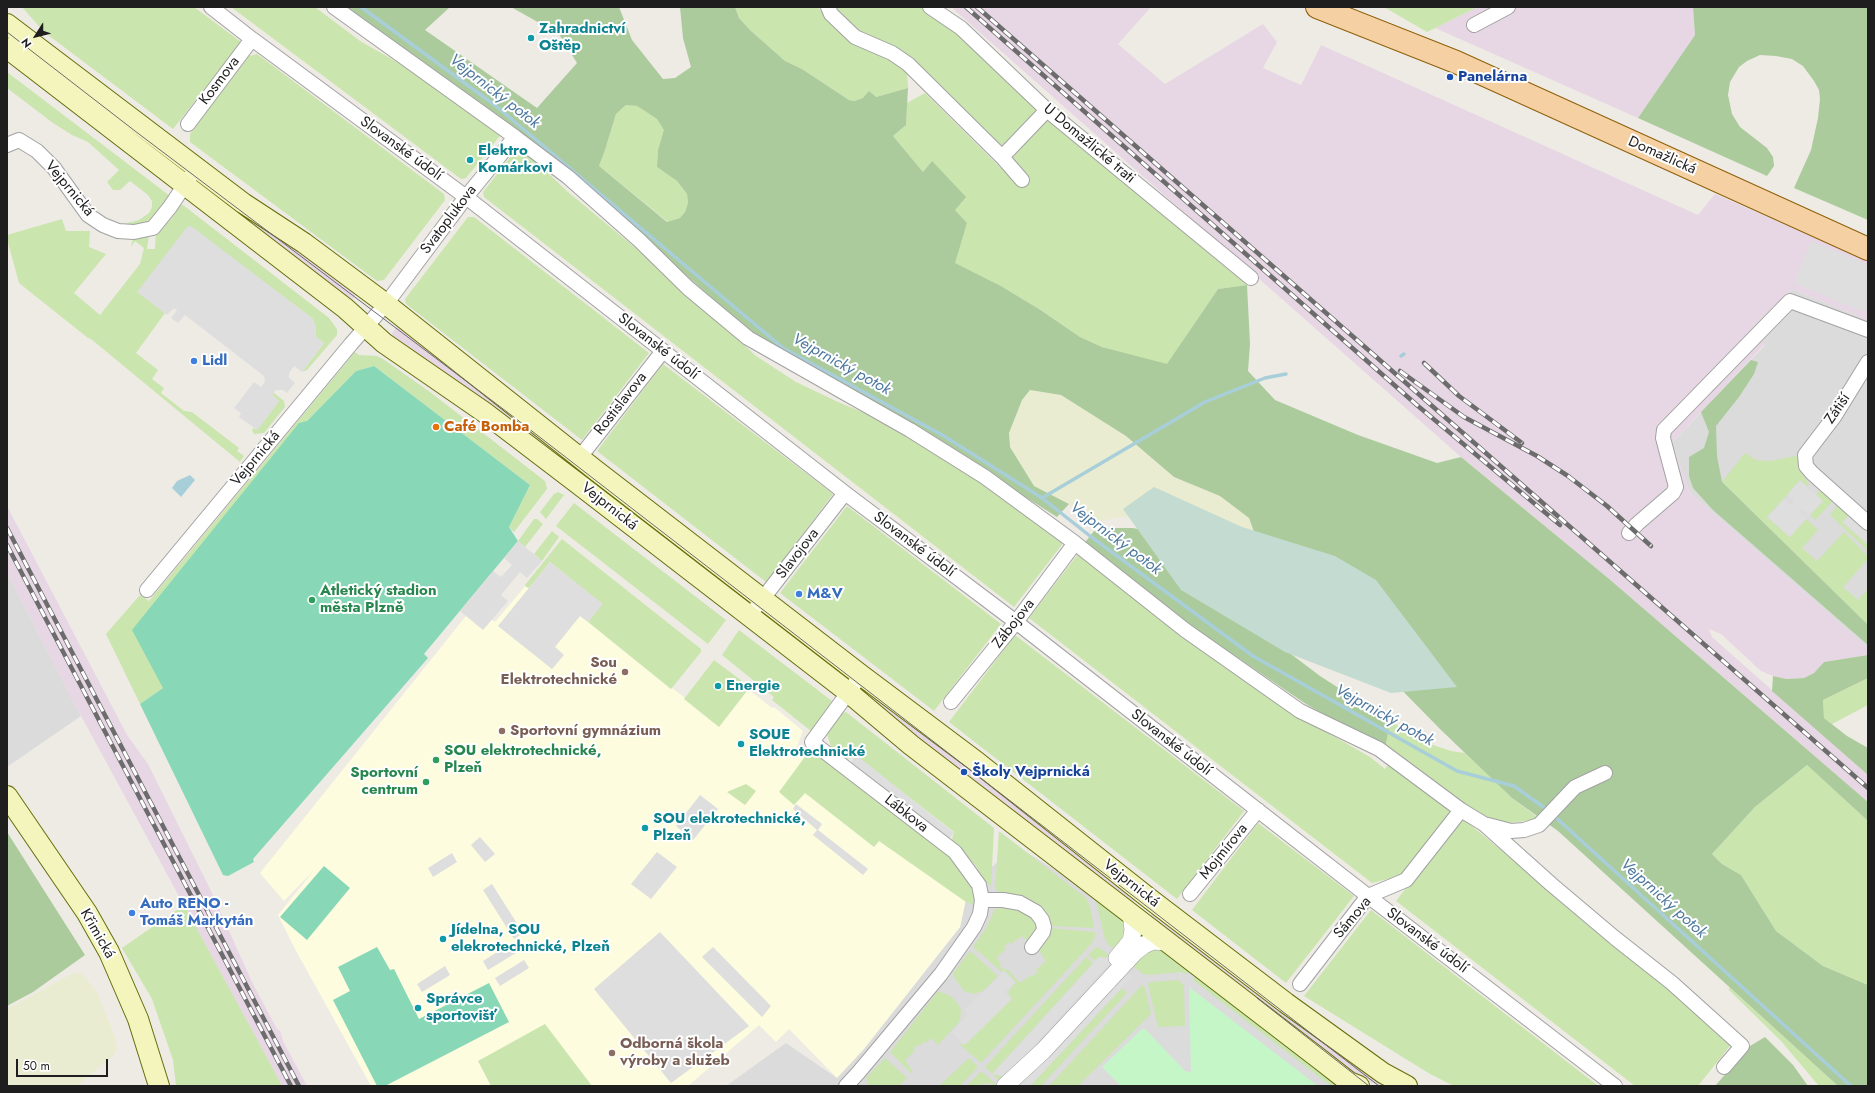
<!DOCTYPE html>
<meta charset="utf-8">
<style>
body{margin:0}
#map{position:relative;width:1875px;height:1093px;overflow:hidden;background:#eeebe5;font-family:Jost,sans-serif}
canvas{display:block}
.frame{position:absolute;inset:0;border:8px solid #1e1e1e;pointer-events:none}
.north{position:absolute;left:16px;top:16px;width:40px;height:40px;-webkit-text-stroke:3px #fff;paint-order:stroke;rotate:234deg;font-size:11px;font-weight:700;line-height:16px;text-align:center;color:#1e1e1e}
.north::after{content:'';display:block;margin:auto;width:14px;height:18px;background:#1e1e1e;clip-path:polygon(50% 0,100% 100%,50% 72%,0 100%)}
.scale{position:absolute;left:16px;top:1059px;width:92px;height:18px;box-sizing:border-box;border:2px solid #1e1e1e;border-top:0;padding-left:5px;font-size:12px;line-height:14px;white-space:nowrap;color:#1e1e1e;-webkit-text-stroke:3px #fff;paint-order:stroke}
</style>
<div id="map">
<canvas width="1875" height="1093"></canvas>
<div class="frame"></div>
<div class="north">N</div>
<div class="scale">50 m</div>
</div>
<script>
const ctx = document.querySelector('canvas').getContext('2d');
ctx.lineJoin = 'round';
function fillPath(path, color) {
  ctx.fillStyle = color;
  ctx.fill(path, 'evenodd');
}
function shape(rows) {
  const path = new Path2D();
  for (const r of rows) {
    path.moveTo(r[0], r[1]);
    for (let i = 2; i < r.length; i += 2) path.lineTo(r[i], r[i + 1]);
  }
  return path;
}
function trace(path, color, width, dash) {
  ctx.strokeStyle = color;
  ctx.lineWidth = width;
  ctx.lineCap = dash ? 'butt' : 'round';
  ctx.setLineDash(dash || []);
  ctx.stroke(path);
}
function drawText(font, color, halo, rows, align = 'center') {
  ctx.font = font + ' Jost,sans-serif';
  ctx.lineWidth = 4;
  ctx.setLineDash([]);
  ctx.textBaseline = 'middle';
  ctx.strokeStyle = halo;
  ctx.fillStyle = color;
  for (const [text, x, y, turn = 0] of rows) {
    ctx.save();
    ctx.translate(x, y);
    ctx.rotate((+turn || 0) * Math.PI / 180);
    ctx.textAlign = isNaN(turn) ? turn : align;
    if (halo) ctx.strokeText(text, 0, 0);
    ctx.fillText(text, 0, 0);
    ctx.restore();
  }
}
fillPath(shape([
 [1792,289,1868,320,1868,648,1690,493,1672,443,1765,345,1750,329],
 [7,572,81,716,7,767],
 [1015,845,1095,895,1342,1086,726,1086,786,1043,837,1078,960,927,968,890]
]), '#dcdbdb');
fillPath(shape([
 [951,7,1151,7,1118,44,1165,84,1263,24,1277,42,1263,68,1301,85,1321,45,1698,215,1715,194,1868,261,1868,320,1792,289,1750,329,1765,344,1672,443,1690,493,1868,648,1868,655,1824,662,1814,673,1804,678,1786,679,1773,676,1761,671,1721,634,1709,629,1712,637,1868,775,1868,802,1608,578,1461,457],
 [1478,7,1693,7,1695,35,1638,118,1435,28],
 [204,177,358,292,349,304,195,188],
 [400,322,586,467,577,478,390,336],
 [7,506,127,735,148,764,213,895,252,982,277,1029,280,1031,283,1041,307,1086,282,1086,73,701,7,572],
 [863,682,1139,895,1130,907,855,693],
 [1156,909,1385,1083,1386,1086,1380,1086,1347,1073,1146,920]
]), '#e7d7e4');
fillPath(shape([
 [549,558,667,686,671,689,672,688,685,698,684,699,720,725,748,689,772,708,774,707,803,731,795,751,968,890,960,927,864,1049,837,1078,789,1029,776,1042,759,1025,688,1086,371,1086,295,949,278,915,315,869,284,901,260,873,474,606,495,622]
]), '#fdfcdf');
fillPath(shape([
 [1030,390,1061,395,1126,436,1174,477,1220,496,1249,518,1265,562,1155,522,1121,517,1094,522,1069,504,1034,486,1010,447,1009,433,1022,400],
 [73,973,81,973,97,992,115,1037,117,1048,114,1055,77,1086,7,1086,7,1009]
]), '#eaecd1');
fillPath(shape([
 [22,7,194,7,241,42,173,129,44,32],
 [231,7,315,7,360,41,434,83,503,132,466,178,461,179],
 [735,7,817,7,837,25,907,70,908,88,876,97,863,98,854,101,849,100,802,69,785,61,750,30,739,18],
 [834,7,922,7,957,32,1036,108,1035,115,1001,148,905,54,861,32,835,13],
 [1384,7,1478,7,1427,32],
 [257,54,444,194,445,200,384,280,377,281,190,142,190,134,249,56],
 [7,72,170,196,154,218,139,225,127,225,127,223,139,220,149,213,152,207,152,201,148,195,130,181,120,190,113,190,107,182,119,170,88,142,72,135,53,123,7,88],
 [925,93,1018,185,1027,177,1012,158,1047,119,1247,285,1218,289,1167,365,1102,347,1080,337,1039,309,1001,286,954,263,967,223,955,210,932,161,923,172,893,136,906,125,907,103],
 [626,105,637,106,657,119,665,130,658,150,657,167,677,181,687,194,688,203,685,212,680,218,668,222,599,166,605,150,616,114],
 [519,146,568,192,685,289,756,356,796,382,838,402,867,414,945,456,1064,542,1014,607,484,197,483,192],
 [180,205,183,205,329,318,337,329,337,335,307,370,302,372,324,343,316,337,315,324,312,318,189,227,138,292,165,313,136,353,158,370,152,379,164,388,161,393,184,411,192,412,239,448,237,451,244,456,240,462,91,339,88,338,19,283,7,239,7,235,62,219,66,231,90,231,89,247,106,254,74,293,100,315,140,264,144,248,135,241,131,247,133,238,149,235,147,249,155,249,156,232,171,219],
 [468,217,474,217,649,353,582,440,406,304,405,299],
 [355,352,359,355,377,356,383,359,430,392,545,481,547,489,514,532,509,527,530,485,374,366,356,371,307,421,163,688,140,704,106,634,140,595,149,601],
 [663,364,833,494,766,582,597,451],
 [274,393,284,401,285,407,264,433,254,434,252,430,253,428,257,430,279,401,272,395],
 [1745,453,1756,460,1770,461,1795,456,1798,458,1800,471,1809,484,1807,487,1800,481,1767,517,1790,537,1806,519,1816,528,1818,530,1802,548,1817,561,1844,532,1868,556,1868,559,1843,587,1858,600,1868,589,1868,609,1866,611,1868,613,1868,625,1722,482],
 [1822,490,1836,498,1815,520,1810,515,1823,501,1816,494],
 [558,492,564,495,546,519,540,512,554,494],
 [1840,502,1848,516,1842,522,1868,545,1868,551,1830,515],
 [574,503,726,620,708,644,556,526],
 [847,506,1001,624,934,711,780,593],
 [534,519,537,519,543,524,525,547,518,541],
 [552,531,559,537,542,561,534,554],
 [562,539,701,649,701,652,671,689,588,622,602,604,550,562,529,588,526,587,525,585],
 [1078,554,1299,715,1321,729,1370,757,1385,769,1389,763,1455,812,1407,874,1372,883,1029,618],
 [739,630,832,701,811,731,772,700,774,697,722,655],
 [1015,635,1244,811,1177,899,949,722],
 [714,660,750,687,719,727,684,699],
 [1868,678,1868,705,1832,724,1824,718,1823,700],
 [846,712,994,828,991,886,983,879,976,866,954,842,952,839,954,832,856,756,854,758,846,759,831,747,827,734,842,713],
 [1390,721,1430,744,1451,751,1465,753,1512,798,1537,817,1533,820,1508,823,1494,821,1481,816,1385,750],
 [810,750,815,751,950,855,972,884,975,898,974,905,966,902,879,841,874,847,805,793,794,805,779,792],
 [1807,765,1868,821,1868,985,1823,966,1776,931,1741,875,1722,864,1712,854,1755,807],
 [746,784,756,791,745,805,727,792],
 [1461,817,1733,1042,1698,1086,1635,1086,1396,901],
 [1258,823,1354,896,1286,983,1192,910],
 [999,831,1086,898,1090,906,1094,928,1049,926,998,891,995,888],
 [1095,895,1125,922,1127,928,1118,952,1108,944,1104,936],
 [184,905,271,1065,282,1086,176,1086,173,1060,152,999,122,948],
 [1009,906,1022,910,1033,919,1038,930,1028,942,1022,936,1011,944,1009,942,1004,947,1006,949,996,958,1001,963,999,965,1004,970,1006,968,1020,983,1031,975,1033,976,1038,972,1036,970,1046,961,1038,949,1049,928,1095,932,1095,936,1092,943,981,1063,957,1042,964,1045,1011,999,1008,992,1016,982,1004,970,1002,972,973,947,986,928,995,909],
 [1371,910,1597,1085,1599,1086,1454,1086,1430,1074,1304,996],
 [1096,947,1101,949,1113,958,1099,957,1095,961,1088,955],
 [1152,949,1168,953,1191,971,1186,974,1181,972,1149,975,1143,974,1129,963],
 [970,951,998,976,983,991,974,994,964,991,953,976,953,973],
 [1086,957,1093,963,993,1073,1005,1077,1000,1081,985,1067],
 [1196,975,1335,1082,1331,1086,1193,980],
 [1179,980,1184,986,1185,1026,1158,1027,1148,985,1150,982],
 [1142,985,1145,988,1151,1014,1078,1086,1049,1086],
 [1729,987,1838,1086,1819,1086,1781,1041,1729,990],
 [1122,988,1127,993,1041,1086,1030,1086],
 [938,991,951,996,958,1004,961,1010,960,1021,938,1045,931,1038,926,1043,925,1041,920,1046,918,1044,913,1049,915,1051,905,1060,913,1072,911,1073,890,1052],
 [545,1024,592,1086,491,1086,478,1061],
 [885,1058,907,1078,899,1086,869,1086,866,1078],
 [969,1058,978,1067,960,1086,939,1086],
 [980,1072,982,1072,997,1085,984,1083,981,1086,967,1086]
]), '#cae5ae');
fillPath(shape([
 [343,7,450,7,425,30,537,108,577,63,559,34,511,7,619,7,632,40,663,79,675,78,691,67,683,38,680,7,735,7,739,18,750,30,785,61,802,69,849,100,854,101,863,98,869,91,876,97,908,88,906,125,893,136,923,172,932,161,966,197,955,210,967,223,955,263,1001,286,1039,309,1080,337,1102,347,1167,364,1218,289,1247,285,1250,344,1248,371,1275,400,1358,435,1437,463,1461,457,1608,578,1868,802,1868,821,1807,765,1755,807,1712,854,1722,864,1741,875,1776,931,1823,966,1868,985,1868,1086,1838,1086,1558,831,1512,798,1440,729,1388,676,1265,562,1249,518,1220,496,1174,477,1126,436,1061,395,1030,390,1022,400,1009,433,1010,447,1034,486,1069,504,1057,517,935,440,754,335,572,175,508,123],
 [626,105,637,106,657,119,664,130,658,150,657,167,677,181,687,194,688,203,685,212,680,218,667,222,599,166,605,150,616,114],
 [1693,7,1868,7,1868,220,1794,188,1811,150,1818,118,1820,99,1819,90,1814,81,1803,66,1792,59,1776,56,1760,55,1747,61,1739,67,1730,82,1728,95,1732,114,1740,127,1767,148,1773,157,1774,166,1767,176,1638,118,1695,35],
 [1751,360,1758,362,1754,374,1739,397,1716,426,1717,456,1722,482,1868,625,1868,645,1713,510,1693,488,1689,476,1689,457,1704,448,1709,432,1701,412],
 [1107,528,1133,528,1151,532,1287,651,1320,676,1390,721,1385,750,1306,704,1185,622,1083,545,1094,531],
 [1868,655,1868,678,1823,700,1824,718,1847,736,1868,748,1868,775,1772,691,1773,676,1786,679,1804,678,1814,673,1824,662],
 [7,832,85,955,33,992,7,1006],
 [1765,1037,1793,1065,1808,1086,1715,1086,1750,1046]
]), '#abcb9c');
fillPath(shape([
 [1154,487,1242,527,1335,556,1376,580,1457,687,1391,693,1285,652,1181,590,1123,509]
]), '#c3dbd0');
fillPath(shape([
 [1189,987,1318,1086,1121,1086,1102,1067,1142,1029,1145,1029,1185,1071,1191,1072]
]), '#c5f6c8');
fillPath(shape([
 [374,366,530,485,509,527,518,541,424,654,428,658,253,859,254,862,228,876,223,875,140,704,163,688,132,630,299,423,307,421,356,371],
 [324,866,350,888,307,940,280,917],
 [377,947,390,970,394,969,419,1019,489,983,509,1022,385,1086,377,1086,333,1000,350,991,338,967]
]), '#88d8b8');
fillPath(shape([
 [191,226,312,318,315,324,316,337,324,343,302,372,294,366,289,373,289,378,295,383,287,393,283,390,276,390,272,395,279,401,257,430,239,417,241,413,234,408,254,382,261,387,265,382,264,376,185,315,178,323,171,318,177,310,174,308,167,315,137,292,187,227],
 [1811,241,1868,265,1868,309,1861,311,1794,283],
 [1800,480,1823,501,1810,515,1802,509,1799,513,1806,519,1790,537,1767,517,1784,499,1791,505,1794,501,1787,495],
 [1849,515,1868,532,1868,545,1843,522],
 [518,541,542,561,527,578,520,572,501,595,508,601,483,630,460,611,493,571,501,577,512,565,504,558],
 [550,562,603,604,588,622,580,616,555,647,564,655,552,669,498,626],
 [856,755,954,833,949,839,851,762],
 [700,795,718,809,693,840,676,826],
 [796,804,822,824,818,830,868,869,863,875,813,835,817,830,793,809],
 [480,837,495,854,485,862,471,845],
 [657,852,677,867,651,899,631,884],
 [452,853,457,862,433,877,428,868],
 [492,884,523,933,514,939,483,890],
 [660,932,749,1026,671,1083,594,989],
 [513,942,519,951,488,970,483,961],
 [713,947,771,1006,762,1017,702,957],
 [1099,957,1112,960,1005,1077,992,1074],
 [524,960,529,968,500,986,495,978],
 [445,966,450,975,422,992,417,984],
 [1004,971,1015,982,1005,992,1012,999,965,1045,951,1032,968,1015,964,1010],
 [1120,973,1133,976,1030,1086,1013,1086]
]), '#dedede');
fillPath(shape([
 [190,475,195,480,181,497,172,488,177,481]
]), '#a8cfd9');
trace(shape([
 [361,7,496,106,783,348,944,436,1042,498,1090,536,1253,656,1457,771,1514,786,1549,811],
 [1401,356,1404,354],
 [1042,498,1205,402,1265,378,1286,374],
 [1553,815,1851,1086]
]), '#a8cfd9', 3.5);
const minor = shape([
 [211,7,252,39,466,197,845,493,1016,622,1368,896,1615,1086],
 [334,7,515,137,568,177,639,240,688,288,748,338,910,430,985,477,1075,543,1185,630,1300,711,1379,749,1461,810,1484,824,1551,884,1615,938,1672,983,1742,1046,1724,1067],
 [828,7,831,14,855,37,892,53,908,64,1002,157,1047,110],
 [930,7,961,28,1047,110,1251,278],
 [1474,25,1508,7],
 [188,124,252,39],
 [7,145,19,140,37,151,54,168,88,215,103,225,118,231,134,232,153,228,170,207,190,177],
 [1002,157,1022,180],
 [1868,362,1834,417,1805,455,1806,466,1812,473,1868,523],
 [580,457,663,351],
 [1629,533,1637,524,1673,493,1676,487,1663,438,1664,430,1790,301,1868,330],
 [147,590,351,344,386,304,466,197,515,137],
 [757,606,845,493],
 [951,702,1016,622,1075,543],
 [1488,825,1511,831,1524,830,1539,825,1575,787,1605,773],
 [1190,894,1258,810],
 [982,900,1003,900,1020,903,1036,912,1042,920,1044,927,1043,932,1032,947],
 [1300,984,1368,896,1406,880,1461,810],
 [846,1086,858,1073,941,974,974,927,980,914,982,900,979,885,955,852,812,742,861,675]
]);
const tertiary = shape([
 [1117,958,1131,941,1133,930,1131,913],
 [1005,1086,1043,1051,1135,952,1144,945,1153,941,1168,942]
]);
const secondary = shape([
 [7,24,243,203,304,243,386,304,594,469,861,675,977,762,1150,899,1286,1003,1383,1073,1407,1086],
 [7,48,345,308,384,343,484,412,581,486,848,692,911,745,1321,1060,1349,1082,1359,1086],
 [7,796,87,913,109,952,138,1019,159,1086]
]);
const primary = shape([
 [1317,7,1456,62,1868,249]
]);
trace(minor, '#a2a2a2', 16);
trace(tertiary, '#a2a2a2', 18);
trace(secondary, '#656e0c', 22);
trace(primary, '#8e600a', 24);
trace(minor, '#fff', 14);
trace(tertiary, '#fff', 17);
trace(secondary, '#f3f5bc', 20);
trace(primary, '#f5d0a3', 22);
trace(shape([
 [7,32,135,131,515,418,1379,1086],
 [1257,998,1369,1086]
]), '#6c6c6c', 1);
const rail = shape([
 [966,7,1418,406,1560,525],
 [977,7,1868,788],
 [1424,363,1459,396,1522,443],
 [1400,371,1464,417,1537,456,1568,476,1607,506,1651,546],
 [7,528,299,1086],
 [7,545,291,1086]
]);
trace(rail, '#6c6c6c', 4.5);
trace(rail, '#fff', 3, [9]);
for (const [x, y, r, color] of [
 [531,38,4,"#0f9aa8"],
 [1450,77,4,"#1a4fb4"],
 [470,160,4,"#0f9aa8"],
 [194,361,4,"#3f7fe0"],
 [436,427,4,"#e8710a"],
 [799,594,4,"#3f7fe0"],
 [312,600,4,"#2e9e5b"],
 [625,672,4,"#8d6e63"],
 [718,686,4,"#0f9aa8"],
 [502,731,4,"#8d6e63"],
 [741,744,4,"#0f9aa8"],
 [436,760,4,"#2e9e5b"],
 [964,772,4,"#1a4fb4"],
 [426,782,4,"#2e9e5b"],
 [645,828,4,"#0f9aa8"],
 [132,913,4,"#3f7fe0"],
 [443,939,4,"#0f9aa8"],
 [418,1008,4,"#0f9aa8"],
 [612,1053,4,"#8d6e63"]
]) {
  const dot = new Path2D();
  dot.arc(x, y, r, 0, 2 * Math.PI);
  ctx.fillStyle = color;
  ctx.fill(dot);
  trace(dot, '#fff', 1.5);
}
drawText('bold 15px', '#0d838f', '#fff', [
 ["Zahradnictví",539,29],
 ["Oštěp",539,46],
 ["Elektro",478,151],
 ["Komárkovi",478,168],
 ["Energie",726,686],
 ["SOUE",749,735],
 ["Elektrotechnické",749,752],
 ["SOU elekrotechnické,",653,819],
 ["Plzeň",653,836],
 ["Jídelna, SOU",451,930],
 ["elekrotechnické, Plzeň",451,947],
 ["Správce",426,999],
 ["sportovišť",426,1016]
], 'left');
drawText('bold 15px', '#164399', '#fff', [
 ["Panelárna",1458,77],
 ["Školy Vejprnická",972,772]
], 'left');
drawText('15px', '#1e1e1e', '#fff', [
 ["Kosmova",220,81,-53],
 ["U Domažlické trati",1089,144,40],
 ["Slovanské údolí",401,149,36],
 ["Domažlická",1662,156,24],
 ["Vejprnická",69,189,50],
 ["Svatoplukova",449,220,-53],
 ["Slovanské údolí",658,347,38],
 ["Rostislavova",621,404,-52],
 ["Zátiší",1838,409,-56],
 ["Vejprnická",256,459,-50],
 ["Vejprnická",609,507,38],
 ["Slovanské údolí",914,545,37],
 ["Slavojova",798,554,-52],
 ["Zábojova",1014,624,-52],
 ["Slovanské údolí",1171,743,38],
 ["Lábkova",906,814,38],
 ["Mojmírova",1224,852,-51],
 ["Vejprnická",1131,884,38],
 ["Sámova",1353,918,-50],
 ["Křimická",97,934,60],
 ["Slovanské údolí",1427,941,37]
]);
drawText('bold 15px', '#366cbe', '#fff', [
 ["Lidl",202,361],
 ["M&V",807,594],
 ["Auto RENO -",140,904],
 ["Tomáš Markytán",140,921]
], 'left');
drawText('bold 15px', '#c56008', '#fff', [
 ["Café Bomba",444,427]
], 'left');
drawText('bold 15px', '#27864d', '#fff', [
 ["Atletický stadion",320,591],
 ["města Plzně",320,608],
 ["SOU elektrotechnické,",444,751],
 ["Plzeň",444,768],
 ["Sportovní",418,773,"right"],
 ["centrum",418,790,"right"]
], 'left');
drawText('bold 15px', '#785e54', '#fff', [
 ["Sou",617,663,"right"],
 ["Elektrotechnické",617,680,"right"],
 ["Sportovní gymnázium",510,731],
 ["Odborná škola",620,1044],
 ["výroby a služeb",620,1061]
], 'left');
drawText('italic 16px', '#4e79a0', '#fff', [
 ["Vejprnický potok",494,92,38],
 ["Vejprnický potok",841,365,29],
 ["Vejprnický potok",1115,539,37],
 ["Vejprnický potok",1384,716,29],
 ["Vejprnický potok",1663,899,42]
]);
</script>
